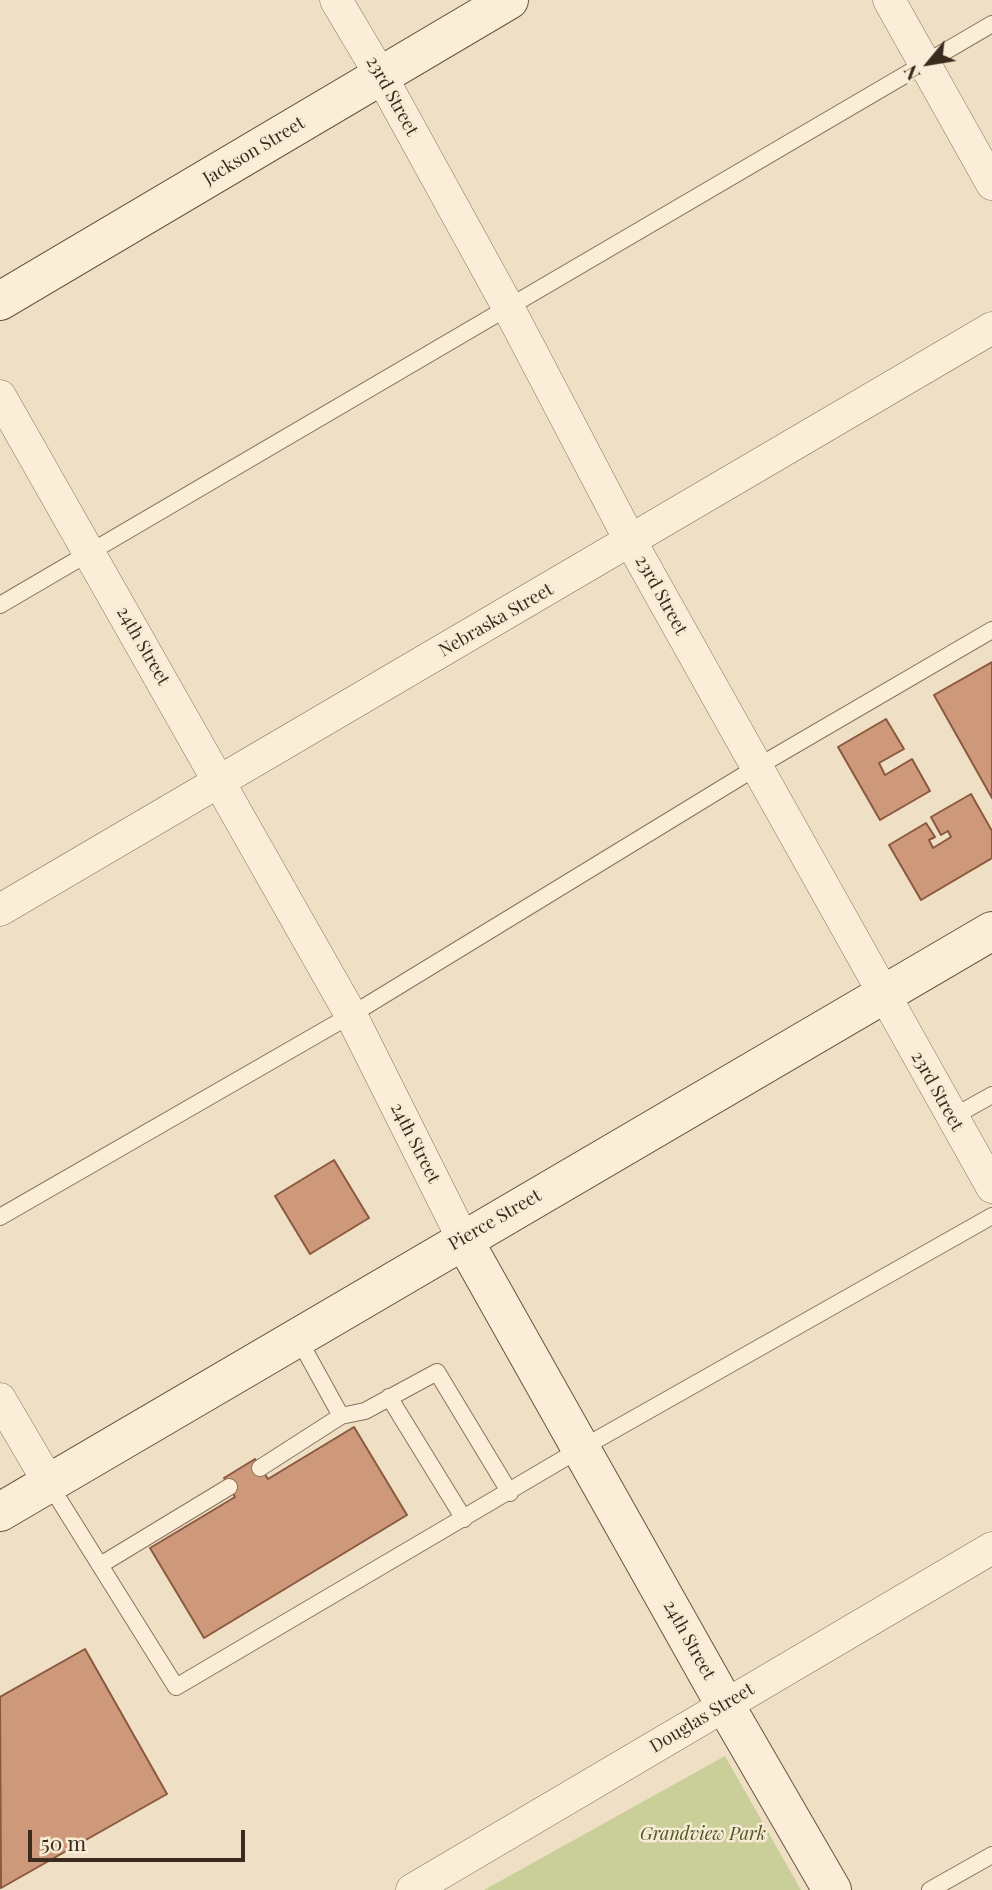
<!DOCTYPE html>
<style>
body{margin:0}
#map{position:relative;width:992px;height:1890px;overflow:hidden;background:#efe0c5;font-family:"Playfair Display",serif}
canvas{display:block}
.north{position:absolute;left:894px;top:28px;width:70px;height:70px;-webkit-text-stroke:5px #f7ebd4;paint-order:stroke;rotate:240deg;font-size:19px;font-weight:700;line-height:28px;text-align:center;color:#3b2b1e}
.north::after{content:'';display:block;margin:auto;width:24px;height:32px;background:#3b2b1e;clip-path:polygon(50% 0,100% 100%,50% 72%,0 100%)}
.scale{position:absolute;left:28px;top:1830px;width:217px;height:32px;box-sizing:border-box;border:4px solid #3b2b1e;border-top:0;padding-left:9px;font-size:21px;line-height:24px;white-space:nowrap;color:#3b2b1e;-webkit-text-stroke:5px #f7ebd4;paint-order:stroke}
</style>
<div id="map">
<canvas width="992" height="1890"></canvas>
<div class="north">N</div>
<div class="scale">50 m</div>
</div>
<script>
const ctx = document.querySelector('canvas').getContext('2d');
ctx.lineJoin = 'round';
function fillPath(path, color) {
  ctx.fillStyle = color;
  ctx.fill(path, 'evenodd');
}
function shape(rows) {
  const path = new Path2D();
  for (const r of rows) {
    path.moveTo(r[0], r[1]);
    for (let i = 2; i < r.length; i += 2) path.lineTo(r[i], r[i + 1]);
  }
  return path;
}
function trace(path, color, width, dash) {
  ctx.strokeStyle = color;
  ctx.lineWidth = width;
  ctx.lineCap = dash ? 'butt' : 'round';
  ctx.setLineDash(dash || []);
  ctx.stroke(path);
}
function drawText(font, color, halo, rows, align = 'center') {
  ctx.font = font + ' "Playfair Display",serif';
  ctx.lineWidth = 5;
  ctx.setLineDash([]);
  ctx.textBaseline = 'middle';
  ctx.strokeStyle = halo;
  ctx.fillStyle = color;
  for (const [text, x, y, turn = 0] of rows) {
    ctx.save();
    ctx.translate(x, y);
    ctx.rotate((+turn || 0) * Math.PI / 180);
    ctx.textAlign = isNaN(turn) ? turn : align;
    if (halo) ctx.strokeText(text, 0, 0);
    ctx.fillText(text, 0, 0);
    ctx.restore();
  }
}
fillPath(shape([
 [725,1756,801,1890,484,1890]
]), '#cace98');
const building = shape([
 [992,662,992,798,934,695,992,662],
 [886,719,904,749,879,763,885,775,912,759,930,791,880,820,838,747,886,719],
 [971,794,992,831,992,858,921,900,889,845,926,823,935,837,929,840,933,848,951,837,948,831,941,835,931,817,971,794],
 [334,1160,369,1218,310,1254,275,1196,334,1160],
 [354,1427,407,1515,204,1638,150,1548,235,1497,224,1478,255,1459,268,1479,354,1427],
 [85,1649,167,1794,1,1888,0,1697,85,1649]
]);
fillPath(building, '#ce987a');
trace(building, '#8b593f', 2);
const lane = shape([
 [0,605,992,24],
 [951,1118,992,1095],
 [0,1217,351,1015,757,767,992,630],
 [298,1338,341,1416,365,1411,437,1372,510,1493],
 [389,1397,464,1519],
 [260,1468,341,1416],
 [48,1482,176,1687,582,1448,992,1216],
 [102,1564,229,1487],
 [930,1890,992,1855]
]);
const street = shape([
 [336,0,381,76,508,307,631,542,992,1187],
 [889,0,992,184],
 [0,396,351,1015,463,1239],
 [0,910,992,328],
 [0,1399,48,1481],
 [412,1890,992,1548]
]);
const secondary = shape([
 [0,301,509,0],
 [463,1239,725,1705,832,1890],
 [0,1512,992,931]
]);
trace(lane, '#8b725a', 18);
trace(street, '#8b725a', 33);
trace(secondary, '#6d533d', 40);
trace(lane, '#faeed8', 16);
trace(street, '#faeed8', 32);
trace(secondary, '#faeed8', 38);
drawText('18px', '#3b2b1e', '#f7ebd4', [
 ["23rd Street",392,96,61],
 ["Jackson Street",254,151,-31],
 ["23rd Street",661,595,61],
 ["Nebraska Street",496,620,-30],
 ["24th Street",143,646,60],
 ["23rd Street",937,1091,61],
 ["24th Street",415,1143,63],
 ["Pierce Street",495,1220,-30],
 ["24th Street",689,1640,61],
 ["Douglas Street",702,1718,-31]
]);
drawText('italic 18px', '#4d5725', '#f7ebd4', [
 ["Grandview Park",703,1834]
]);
</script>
